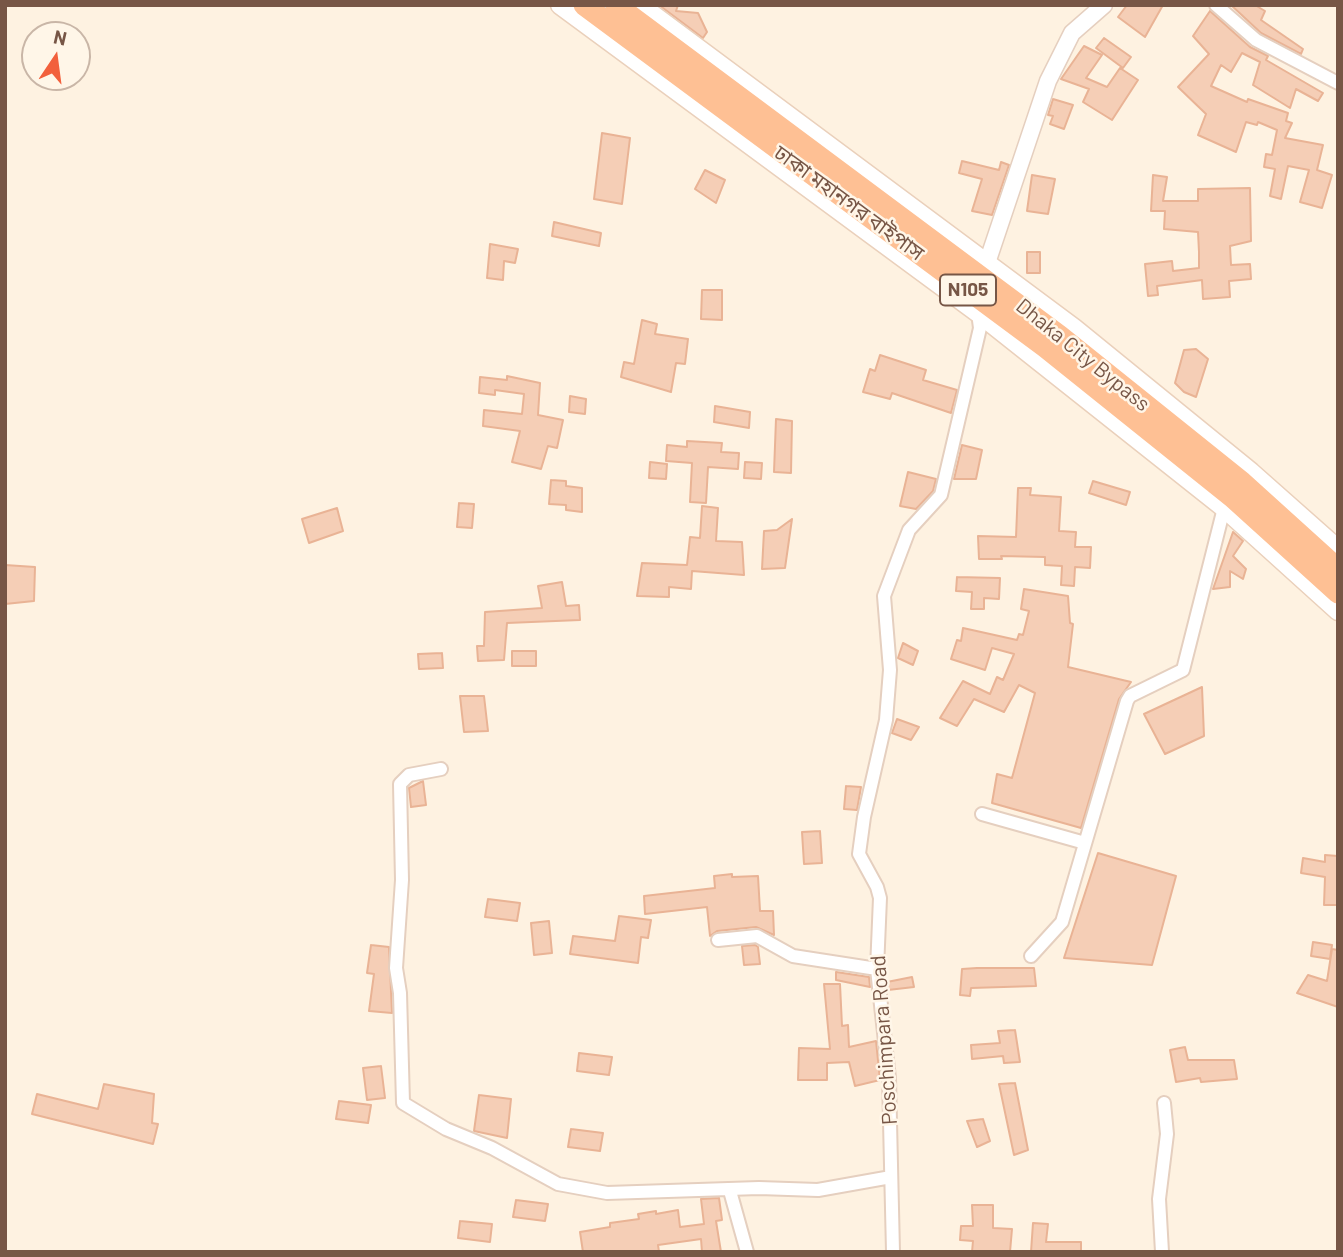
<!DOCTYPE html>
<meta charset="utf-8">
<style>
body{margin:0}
#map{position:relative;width:1343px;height:1257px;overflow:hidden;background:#fef2e1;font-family:Barlow,sans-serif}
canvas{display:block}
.frame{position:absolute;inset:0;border:7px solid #775646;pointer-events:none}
.north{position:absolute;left:21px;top:21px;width:70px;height:70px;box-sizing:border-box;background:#fff6e8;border:2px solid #c9b6a7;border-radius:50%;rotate:13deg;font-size:19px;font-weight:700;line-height:28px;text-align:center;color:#775646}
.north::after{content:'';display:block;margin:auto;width:24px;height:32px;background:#f2603c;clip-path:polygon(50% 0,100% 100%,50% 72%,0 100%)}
</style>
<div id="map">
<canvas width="1343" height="1257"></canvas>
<div class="frame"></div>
<div class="north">N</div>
</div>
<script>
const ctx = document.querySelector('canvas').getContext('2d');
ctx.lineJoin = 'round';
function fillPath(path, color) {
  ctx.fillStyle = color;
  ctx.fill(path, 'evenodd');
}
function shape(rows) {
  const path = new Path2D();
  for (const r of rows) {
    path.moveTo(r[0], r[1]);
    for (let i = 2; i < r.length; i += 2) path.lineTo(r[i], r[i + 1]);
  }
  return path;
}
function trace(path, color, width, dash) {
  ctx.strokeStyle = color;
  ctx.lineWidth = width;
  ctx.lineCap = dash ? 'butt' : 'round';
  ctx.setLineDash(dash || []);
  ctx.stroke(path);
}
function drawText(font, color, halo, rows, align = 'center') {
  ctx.font = font + ' Barlow,"Noto Sans Bengali",sans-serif';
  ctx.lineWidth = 5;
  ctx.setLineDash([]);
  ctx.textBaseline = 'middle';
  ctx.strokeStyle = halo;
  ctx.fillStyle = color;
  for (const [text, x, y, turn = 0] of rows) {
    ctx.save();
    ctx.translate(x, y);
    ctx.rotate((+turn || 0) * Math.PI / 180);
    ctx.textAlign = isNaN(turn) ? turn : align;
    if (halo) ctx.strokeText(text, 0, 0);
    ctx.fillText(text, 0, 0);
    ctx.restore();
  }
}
const building = shape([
 [659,5,678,5,676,11,698,13,707,32,703,38,659,5],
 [1127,5,1163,5,1145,37,1118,17,1127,5],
 [1231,5,1255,5,1265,11,1261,20,1303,49,1301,54,1261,33,1231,5],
 [1210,11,1250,47,1268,56,1266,60,1323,93,1318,101,1296,89,1290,108,1253,85,1260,62,1242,53,1231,72,1221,65,1211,86,1247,102,1248,99,1288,113,1286,121,1292,123,1285,138,1323,145,1317,170,1332,175,1322,208,1300,202,1309,170,1288,166,1281,199,1270,196,1275,169,1264,167,1266,154,1272,155,1277,130,1258,122,1257,125,1246,122,1236,152,1198,135,1206,114,1178,87,1209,54,1193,36,1210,11],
 [1104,38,1131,57,1123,68,1096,48,1104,38],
 [1084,46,1102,55,1086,78,1107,87,1120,68,1138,80,1112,120,1083,102,1089,89,1061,79,1084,46],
 [1053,99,1073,105,1064,129,1050,124,1053,116,1048,115,1053,99],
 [602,133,630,138,622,204,594,199,602,133],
 [962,161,999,170,1001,162,1009,165,992,215,972,211,982,179,959,173,962,161],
 [705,170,725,180,716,203,695,189,705,170],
 [1032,175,1055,179,1048,214,1027,211,1032,175],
 [1153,175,1167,177,1163,201,1198,201,1198,189,1250,188,1251,241,1230,246,1231,265,1250,264,1251,279,1229,281,1230,297,1203,299,1202,280,1157,286,1158,295,1148,296,1145,264,1172,261,1173,271,1199,268,1199,252,1198,232,1164,229,1165,211,1151,211,1153,175],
 [554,222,601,233,599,246,552,236,554,222],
 [490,244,518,249,515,263,504,261,503,280,487,278,490,244],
 [1027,252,1040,252,1040,273,1027,273,1027,252],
 [702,290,722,290,722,320,701,319,702,290],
 [642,320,657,324,655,334,688,339,685,364,676,363,671,392,621,377,624,362,634,364,642,320],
 [1196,349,1208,359,1196,397,1184,392,1175,383,1184,350,1196,349],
 [880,355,926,370,923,380,957,390,951,413,892,393,890,399,863,392,870,369,875,371,880,355],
 [507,376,540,383,538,415,563,420,557,448,548,446,541,469,512,462,520,431,483,426,484,410,522,414,524,394,495,390,495,395,479,393,480,377,507,380,507,376],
 [570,396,586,399,585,414,569,412,570,396],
 [715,406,750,412,749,428,714,422,715,406],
 [776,419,792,421,791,473,774,472,776,419],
 [687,441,722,443,721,452,739,453,738,469,708,467,706,503,690,502,692,463,666,461,667,445,687,447,687,441],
 [962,445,982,450,976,479,954,479,962,445],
 [650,462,667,464,666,479,649,478,650,462],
 [745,462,762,463,761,479,744,478,745,462],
 [908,472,936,479,933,491,916,509,900,506,908,472],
 [551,480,566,481,566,486,582,488,582,512,566,510,566,505,549,504,551,480],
 [1093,481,1130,492,1126,505,1089,493,1093,481],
 [1018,488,1031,488,1030,495,1061,497,1059,531,1076,532,1075,547,1091,547,1090,568,1075,567,1074,586,1061,585,1062,566,1045,565,1045,557,1001,556,1002,559,979,559,978,536,1016,537,1018,488],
 [459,503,474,504,472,528,457,527,459,503],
 [702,506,718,508,716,541,742,542,744,575,692,571,691,589,669,587,669,597,637,596,642,563,687,565,690,537,700,538,702,506],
 [337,508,343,531,309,543,302,519,337,508],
 [792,519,785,568,762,569,764,531,777,530,792,519],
 [1233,532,1243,541,1233,556,1246,569,1243,579,1230,571,1230,587,1213,589,1233,532],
 [5,565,35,567,34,601,5,604,5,565],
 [957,577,1000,578,999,599,984,598,984,609,971,609,972,592,956,591,957,577],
 [562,582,566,606,579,605,580,620,507,623,504,660,478,661,477,646,484,646,485,612,542,608,538,586,562,582],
 [1024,589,1068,596,1070,623,1073,624,1068,667,1131,682,1119,699,1081,828,992,803,997,774,1012,778,1035,693,1019,685,1004,712,974,699,957,726,940,718,963,681,990,694,997,677,1003,680,1014,654,992,648,985,670,951,659,957,640,961,641,963,628,1017,640,1019,634,1023,635,1029,611,1021,609,1024,589],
 [903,643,918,651,913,665,898,658,903,643],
 [512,651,536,651,536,666,512,666,512,651],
 [442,653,443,668,419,669,418,654,442,653],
 [1202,687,1204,736,1165,754,1144,714,1202,687],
 [460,696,484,696,488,731,464,732,460,696],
 [897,719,919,727,911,740,892,733,897,719],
 [423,781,426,805,411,807,409,788,423,781],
 [846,786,861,787,857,810,844,809,846,786],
 [820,831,822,863,804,864,802,832,820,831],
 [1098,853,1176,876,1152,965,1064,958,1098,853],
 [1325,855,1338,856,1338,905,1324,905,1325,877,1301,873,1303,858,1325,862,1325,855],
 [732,874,732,877,758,876,760,911,773,911,774,935,756,927,717,931,710,936,707,907,645,914,644,896,715,888,714,876,732,874],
 [488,899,520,903,517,921,485,917,488,899],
 [619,916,651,920,648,938,641,937,638,963,570,954,573,936,615,941,619,916],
 [549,921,552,953,534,955,531,923,549,921],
 [1313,942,1332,945,1330,959,1311,956,1313,942],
 [371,945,389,947,392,1013,369,1011,374,974,367,973,371,945],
 [755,945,758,947,760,964,744,965,742,946,755,945],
 [1332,949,1338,950,1338,1007,1297,993,1308,975,1327,981,1332,949],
 [977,968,1034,968,1036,986,971,988,970,996,960,995,962,969,977,968],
 [836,972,869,977,870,987,836,980,836,972],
 [912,977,914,987,888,990,887,982,912,977],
 [824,984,840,984,842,1026,848,1025,849,1047,876,1041,880,1080,855,1086,849,1062,827,1063,827,1080,798,1080,799,1048,830,1049,824,984],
 [1015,1030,1020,1062,1004,1063,1003,1056,972,1059,971,1045,1000,1043,998,1031,1015,1030],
 [1185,1047,1188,1060,1234,1060,1237,1079,1201,1082,1200,1078,1176,1082,1170,1050,1185,1047],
 [579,1053,612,1057,609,1075,577,1071,579,1053],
 [381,1066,385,1098,367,1100,363,1068,381,1066],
 [1015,1083,1028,1150,1014,1155,999,1084,1015,1083],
 [104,1084,154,1094,152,1123,158,1124,153,1144,32,1114,37,1094,98,1109,104,1084],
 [479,1095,511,1099,507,1138,474,1131,479,1095],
 [339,1101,371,1105,368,1123,336,1119,339,1101],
 [983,1119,990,1141,977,1147,967,1121,983,1119],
 [571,1129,603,1133,600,1151,568,1147,571,1129],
 [719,1198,722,1220,716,1221,721,1252,702,1252,701,1239,658,1245,659,1252,583,1252,580,1232,610,1227,610,1223,639,1219,638,1214,656,1211,656,1214,678,1210,680,1227,704,1224,701,1199,719,1198],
 [516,1200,548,1204,545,1221,513,1217,516,1200],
 [972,1205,993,1205,993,1228,1012,1229,1010,1252,972,1252,973,1241,960,1240,961,1226,973,1226,972,1205],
 [460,1221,492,1224,490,1242,458,1238,460,1221],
 [1033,1223,1048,1224,1046,1242,1081,1242,1081,1252,1031,1252,1033,1223]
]);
fillPath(building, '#f5ceb6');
trace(building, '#e9b395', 2);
const minor = shape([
 [1216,5,1256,40,1338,83],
 [441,769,409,775,400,784,402,880,396,968,400,993,403,1103,446,1129,492,1148,558,1184,607,1193,759,1188,818,1190,891,1177],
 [982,814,1085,843],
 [718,940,757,936,793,956,877,969],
 [1031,956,1062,922,1127,701,1130,696,1183,670,1224,508],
 [730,1191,747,1252],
 [893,1252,889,1078,877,969,880,898,877,887,859,854,864,817,886,720,890,670,884,596,909,530,941,495,980,328,978,313],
 [1162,1252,1159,1199,1167,1134,1164,1103]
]);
const tertiary = shape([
 [987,263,1048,81,1072,33,1104,5]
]);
const secondary = shape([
 [560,5,978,313,1224,508,1338,611],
 [640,5,1074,328,1251,472,1338,549]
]);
const trunk = shape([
 [584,5,1045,347,1232,497,1338,593],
 [616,5,1060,336,1242,482,1338,569]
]);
trace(minor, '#e5cfbf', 16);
trace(tertiary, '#e5cfbf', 19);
trace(secondary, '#ead0bb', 21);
trace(trunk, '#ded6d3', 24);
trace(minor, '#fff', 12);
trace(tertiary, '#fff', 16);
trace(secondary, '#fff', 18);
trace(trunk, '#fec094', 21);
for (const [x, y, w] of [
 [968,290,56]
]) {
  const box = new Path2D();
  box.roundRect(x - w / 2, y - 15.5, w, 31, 5);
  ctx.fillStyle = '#fff6e8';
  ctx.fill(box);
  trace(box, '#775646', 2);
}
drawText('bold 19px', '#775646', null, [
 ["N105",968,290]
]);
drawText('21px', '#775646', '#fff6e8', [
 ["ঢাকা মহানগর বাইপাস",849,203,36],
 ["Dhaka City Bypass",1083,355,39],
 ["Poschimpara Road",884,1040,-94]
]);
</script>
